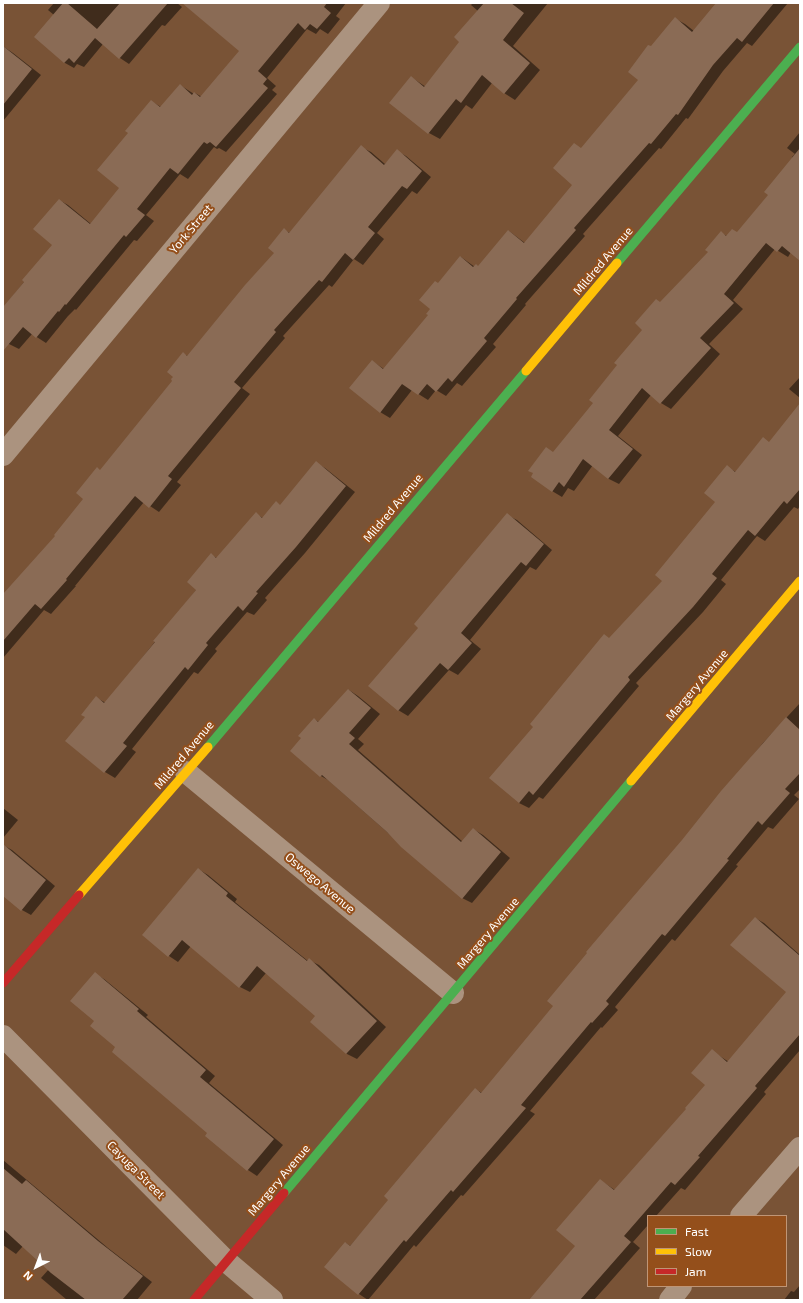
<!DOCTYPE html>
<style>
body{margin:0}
#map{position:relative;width:803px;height:1303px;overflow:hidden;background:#795336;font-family:"Exo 2",sans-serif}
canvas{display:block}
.frame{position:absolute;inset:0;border:4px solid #fff;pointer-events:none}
.legend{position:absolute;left:647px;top:1215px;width:140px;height:72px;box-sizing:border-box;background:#944f1b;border:1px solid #bf9576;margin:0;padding:5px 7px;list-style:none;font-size:12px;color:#fff}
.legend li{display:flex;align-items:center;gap:8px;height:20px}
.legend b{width:20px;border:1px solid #bf9576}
.north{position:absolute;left:16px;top:1247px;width:40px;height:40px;-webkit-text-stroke:3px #944f1b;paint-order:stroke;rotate:222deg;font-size:11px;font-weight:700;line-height:16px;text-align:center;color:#fff}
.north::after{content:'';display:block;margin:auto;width:14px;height:18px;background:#fff;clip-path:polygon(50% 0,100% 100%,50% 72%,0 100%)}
</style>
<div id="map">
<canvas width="803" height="1303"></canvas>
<div class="frame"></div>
<ul class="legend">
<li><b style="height:5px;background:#4caf50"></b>Fast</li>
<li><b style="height:5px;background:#ffc107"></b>Slow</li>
<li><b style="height:5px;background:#c62828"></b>Jam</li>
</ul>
<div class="north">N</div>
</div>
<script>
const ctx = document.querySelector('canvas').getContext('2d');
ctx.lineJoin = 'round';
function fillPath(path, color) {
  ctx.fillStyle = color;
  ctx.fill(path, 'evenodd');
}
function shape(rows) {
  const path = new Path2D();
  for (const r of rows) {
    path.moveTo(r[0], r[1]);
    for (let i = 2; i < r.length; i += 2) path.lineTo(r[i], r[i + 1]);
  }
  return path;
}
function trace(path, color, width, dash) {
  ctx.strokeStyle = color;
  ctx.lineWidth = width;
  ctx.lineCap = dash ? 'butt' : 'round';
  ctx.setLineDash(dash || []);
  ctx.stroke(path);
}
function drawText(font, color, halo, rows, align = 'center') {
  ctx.font = font + ' "Exo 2",sans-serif';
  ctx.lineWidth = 4;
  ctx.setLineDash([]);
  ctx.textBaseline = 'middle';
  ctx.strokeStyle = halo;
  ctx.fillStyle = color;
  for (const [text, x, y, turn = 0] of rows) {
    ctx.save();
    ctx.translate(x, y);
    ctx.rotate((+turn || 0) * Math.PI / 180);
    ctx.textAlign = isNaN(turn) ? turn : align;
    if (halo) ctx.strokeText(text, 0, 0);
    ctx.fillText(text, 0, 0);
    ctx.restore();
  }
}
fillPath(shape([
 [54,3,177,3,182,7,165,26,162,25,129,64,120,58,103,44,84,67,77,64,74,68,65,63,35,37,54,15,48,10],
 [224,3,346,3,336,16,340,19,328,34,320,29,316,34,307,29,267,78,276,86,272,90,277,94,226,152,219,148,217,149,214,147,188,179,180,174,146,215,154,221,137,241,134,240,76,310,75,309,68,316,46,343,32,334,19,349,9,344,3,339,3,308,54,245,59,200,68,205,91,224,120,188,129,133,151,101,161,107,180,85,194,94,195,93,202,97,241,51],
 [473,3,548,3,513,46,540,70,515,100,504,93,492,83,472,109,466,105,440,139,429,133,391,103,411,77,426,87,461,42,478,11,471,5],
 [717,3,788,3,752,46,747,43,723,71,688,119,686,118,661,149,659,148,583,234,585,236,525,304,526,305,493,344,496,347,462,386,457,383,446,396,436,390,428,400,412,390,390,418,380,412,372,361,384,369,430,315,438,284,461,257,475,267,478,267,509,231,525,243,574,185,582,149,639,80,651,47,676,19,685,24,694,31],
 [4,47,13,53,41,75,3,121],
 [800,132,800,259,791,252,788,257,775,249,733,300,743,309,709,344,720,354,671,409,661,403,651,395,618,436,642,455,619,484,609,479,593,465,574,491,568,488,562,497,552,491,554,453,595,403,661,303,709,252,721,233,727,236,737,233,769,195,793,158,792,157,795,154,787,148],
 [361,147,371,152,385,164,397,151,406,156,431,177,417,194,412,191,377,233,384,239,363,265,354,259,332,287,329,285,283,336,285,338,242,388,250,394,177,482,181,485,159,512,144,502,75,586,76,586,51,614,44,610,3,658,3,596,56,536,84,499,101,471,174,381,183,354,188,356,275,253,284,230,290,233],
 [800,377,800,398,789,389],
 [800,405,800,506,798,509,794,507,765,541,757,536,721,580,726,584,703,612,636,683,639,686,543,799,539,797,529,808,519,803,610,639,663,581,716,502,727,467,736,472,770,443],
 [316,463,325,468,355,492,305,553,265,598,267,600,254,615,247,612,215,649,217,651,198,674,194,672,132,749,136,752,115,778,105,772,67,740,86,717,97,698,106,703,197,589,211,555,217,558,256,514,263,518,281,506],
 [507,515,517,520,552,550,536,570,530,567,470,640,481,649,458,675,449,670,408,716,398,710,369,686,420,628],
 [349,690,358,696,380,714,358,739,364,744,358,750,463,842,473,829,483,835,510,858,472,903,462,898,328,780,321,776,302,738,314,719,319,722],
 [800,703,800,789,794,795,799,799,773,829,768,827,736,865,738,866,675,941,672,939,615,1007,618,1010,602,1028,601,1027,530,1111,535,1114,463,1196,461,1195,416,1247,414,1245,368,1300,359,1294,326,1267,346,1243,350,1246,390,1200,475,1089,482,1093,554,1006,683,841,763,743],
 [3,808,18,820,3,838],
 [3,845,12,850,55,886,31,915,22,910,3,895],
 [198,869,208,875,237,899,235,902,308,961,309,960,319,965,386,1027,357,1059,347,1054,311,1022,317,1015,266,973,250,992,240,987,191,946,178,962,169,956,143,935],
 [755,918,764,923,800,955,800,1050,764,1092,766,1094,685,1190,681,1188,656,1216,648,1216,648,1225,633,1242,640,1248,594,1300,531,1300,576,1246,600,1180,615,1190,687,1109,706,1085,712,1051,729,1062,787,992],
 [95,974,104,979,148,1015,146,1017,215,1076,209,1083,283,1145,257,1176,248,1170,117,1047,96,1021],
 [3,1160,108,1248,152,1282,137,1300,67,1300,41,1278,49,1269,23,1246,16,1254,3,1245],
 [800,1285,800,1300,784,1300,791,1291,794,1292]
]), '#0007');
fillPath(shape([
 [63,3,67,3,97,29,120,3,168,3,119,59,95,38,74,63,69,58,64,63,34,37],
 [182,3,327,3,324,7,331,13,317,29,310,24,305,30,298,23,258,71,267,79,263,84,268,88,216,147,210,142,207,144,204,142,178,174,170,168,137,209,145,215,126,237,124,235,66,305,65,304,59,312,58,311,36,338,23,327,3,351,3,307,24,282,22,280,52,245,33,229,59,199,90,224,119,188,97,170,128,133,125,131,151,100,160,107,180,84,192,95,194,92,200,97,239,51],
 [484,3,511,3,524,13,503,40,530,63,504,94,482,75,461,103,456,99,428,134,389,103,411,76,424,87,459,42,454,37],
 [716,3,774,3,742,42,737,38,713,65,678,115,676,114,651,144,649,143,574,228,576,230,516,298,517,299,484,338,487,341,452,382,448,378,436,392,427,384,418,395,402,384,380,413,349,388,372,360,383,369,428,315,426,314,430,309,419,300,435,281,438,283,460,256,473,267,476,264,478,266,508,230,524,243,572,185,553,168,574,143,581,148,638,80,628,72,648,45,651,46,675,17,692,32],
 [3,46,32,69,3,105],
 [361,145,384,165,397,149,422,171,407,189,402,186,368,227,375,233,353,260,345,253,322,282,319,280,274,330,276,332,234,382,241,388,168,476,172,479,149,508,135,496,66,579,67,580,41,609,35,604,3,641,3,594,55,536,54,535,83,499,76,493,97,467,100,470,172,381,171,379,173,377,167,372,183,352,187,356,245,285,274,253,268,248,284,228,289,233],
 [800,148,800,261,782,246,777,252,766,243,724,294,734,303,700,338,711,348,660,404,642,388,609,430,633,449,608,479,583,459,564,487,559,482,552,492,531,477,533,473,528,471,546,447,553,452,593,403,589,400,617,365,614,363,642,330,635,323,656,299,660,302,708,252,705,250,721,231,726,236,732,229,737,232,768,195,764,192],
 [800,403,800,489,787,504,784,501,755,536,748,530,712,574,717,578,693,607,628,677,630,680,533,795,529,791,519,803,489,778,533,727,530,724,604,634,609,638,662,581,655,575,715,502,704,493,727,465,735,472,763,437,769,442],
 [316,461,346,486,296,547,256,592,258,593,243,611,238,606,206,643,208,645,188,670,185,667,123,743,127,746,104,773,65,741,85,717,81,715,96,696,104,703,155,642,153,641,196,590,187,582,211,553,216,558,256,512,262,518,276,501,280,505],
 [507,513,544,544,526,566,521,562,461,633,472,643,448,670,440,663,398,711,368,686,418,628,414,624],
 [348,689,371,708,349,733,355,738,349,744,461,842,473,828,501,852,462,899,401,847,387,832,322,775,320,777,290,751,301,738,298,736,314,718,318,722],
 [786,717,800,730,800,773,785,789,790,793,762,825,758,821,727,859,729,860,665,936,662,934,606,1001,609,1004,592,1023,591,1022,521,1105,526,1108,453,1192,451,1190,406,1242,404,1240,358,1295,324,1267,345,1242,350,1246,388,1200,384,1196,475,1088,481,1093,553,1006,547,1001,587,953,586,952,620,912,682,840,721,791],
 [3,844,46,880,21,911,3,896],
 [198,868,228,893,226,896,307,961,309,958,377,1021,346,1054,310,1022,315,1016,257,966,239,988,182,940,168,957,142,935],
 [755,917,800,956,800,1034,755,1086,757,1088,698,1156,700,1157,675,1185,671,1182,624,1236,631,1242,580,1300,529,1300,575,1246,556,1230,600,1179,614,1190,686,1109,685,1108,705,1085,691,1073,712,1049,727,1062,786,992,730,945],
 [95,972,139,1009,137,1011,206,1070,200,1077,274,1139,247,1171,205,1136,207,1133,112,1052,115,1047,90,1026,94,1021,70,1001],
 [3,1168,22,1184,26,1180,98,1241,143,1276,122,1300,86,1300,51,1273,3,1229]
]), '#8a6b55');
trace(shape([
 [3,455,379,3],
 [186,772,453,993],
 [3,1036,226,1261,272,1300],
 [741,1216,800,1148],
 [670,1300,681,1286]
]), '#ab937f', 22);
trace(shape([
 [617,263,800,47],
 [208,747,526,371],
 [284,1193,631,781]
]), '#4caf50', 9);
trace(shape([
 [526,371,617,263],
 [631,781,800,581],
 [79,895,208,747]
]), '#ffc107', 9);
trace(shape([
 [3,983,79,895],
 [194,1300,284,1193]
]), '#c62828', 9);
drawText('12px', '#fff', '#944f1b', [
 ["York Street",191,229,-50],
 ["Mildred Avenue",603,261,-50],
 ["Mildred Avenue",393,508,-50],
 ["Margery Avenue",697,685,-50],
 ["Mildred Avenue",184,755,-50],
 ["Oswego Avenue",320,883,40],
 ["Margery Avenue",488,933,-50],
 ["Cayuga Street",136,1170,45],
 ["Margery Avenue",279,1180,-50]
]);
</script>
